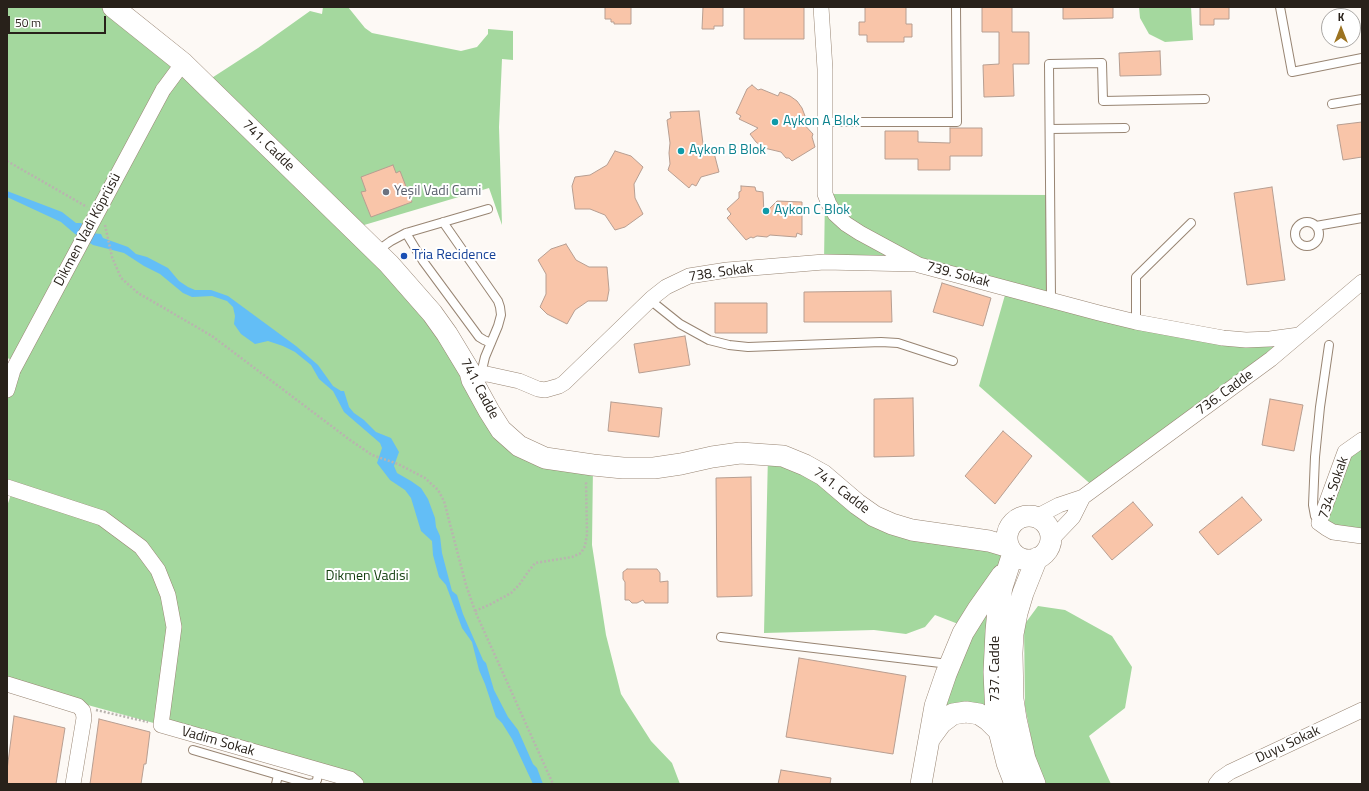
<!DOCTYPE html>
<meta charset="utf-8">
<style>
body{margin:0}
#map{position:relative;width:1369px;height:791px;overflow:hidden;background:#fdf9f5;font-family:"Titillium Web",sans-serif}
canvas{display:block}
.frame{position:absolute;inset:0;border:8px solid #28211a;pointer-events:none}
.north{position:absolute;left:1321px;top:8px;width:40px;height:40px;box-sizing:border-box;background:#fff;border:1px solid #a9a6a3;border-radius:50%;rotate:0deg;font-size:11px;font-weight:700;line-height:16px;text-align:center;color:#28211a}
.north::after{content:'';display:block;margin:auto;width:14px;height:18px;background:#9c7321;clip-path:polygon(50% 0,100% 100%,50% 72%,0 100%)}
.scale{position:absolute;left:8px;top:16px;width:98px;height:18px;box-sizing:border-box;border:2px solid #28211a;border-top:0;padding-left:5px;font-size:12px;line-height:14px;white-space:nowrap;color:#28211a;-webkit-text-stroke:3px #fff;paint-order:stroke}
</style>
<div id="map">
<canvas width="1369" height="791"></canvas>
<div class="frame"></div>
<div class="north">K</div>
<div class="scale">50 m</div>
</div>
<script>
const ctx = document.querySelector('canvas').getContext('2d');
ctx.lineJoin = 'round';
function fillPath(path, color) {
  ctx.fillStyle = color;
  ctx.fill(path, 'evenodd');
}
function shape(rows) {
  const path = new Path2D();
  for (const r of rows) {
    if (r.length === 3) {
      path.moveTo(r[0] + r[2], r[1]);
      path.arc(r[0], r[1], r[2], 0, 2 * Math.PI);
      continue;
    }
    path.moveTo(r[0], r[1]);
    for (let i = 2; i < r.length; i += 2) path.lineTo(r[i], r[i + 1]);
  }
  return path;
}
function trace(path, color, width, dash) {
  ctx.strokeStyle = color;
  ctx.lineWidth = width;
  ctx.lineCap = dash ? 'butt' : 'round';
  ctx.setLineDash(dash || []);
  ctx.stroke(path);
}
function drawText(font, color, halo, rows, align = 'center') {
  ctx.font = font + ' "Titillium Web",sans-serif';
  ctx.lineWidth = 4;
  ctx.setLineDash([]);
  ctx.textBaseline = 'middle';
  ctx.strokeStyle = halo;
  ctx.fillStyle = color;
  for (const [text, x, y, turn = 0] of rows) {
    ctx.save();
    ctx.translate(x, y);
    ctx.rotate((+turn || 0) * Math.PI / 180);
    ctx.textAlign = isNaN(turn) ? turn : align;
    if (halo) ctx.strokeText(text, 0, 0);
    ctx.fillText(text, 0, 0);
    ctx.restore();
  }
}
fillPath(shape([
 [7,7,113,7,204,83,258,48,310,11,322,14,323,7,348,7,365,28,372,33,461,51,477,47,488,34,488,29,513,31,513,60,502,59,499,127,502,225,489,188,354,228,389,264,501,430,593,465,592,545,606,635,621,694,651,741,672,763,680,784,356,784,172,728,7,683,7,506,13,489,7,487,7,390,18,362,7,358],
 [1139,7,1191,7,1193,40,1165,42,1149,34,1140,18],
 [825,194,1050,195,1051,299,1173,329,1299,335,1095,488,979,386,1007,288,919,265,824,262],
 [1362,440,1362,536,1326,528,1345,452],
 [768,454,857,504,1009,547,988,720,941,723,966,627,935,615,925,627,906,634,874,630,764,633],
 [1038,606,1065,610,1112,636,1132,667,1125,708,1089,736,1111,784,1045,784,1037,769,1025,706,1024,625]
]), '#a4d89e');
fillPath(shape([
 [7,191,62,212,76,223,81,223,92,233,101,234,103,238,128,247,136,254,147,257,168,268,179,281,188,287,195,290,211,290,228,296,296,346,318,365,333,386,341,391,344,391,349,407,354,413,364,420,376,432,391,438,399,452,394,466,397,473,411,481,421,488,428,499,435,518,436,527,440,536,442,553,452,591,457,595,463,614,483,660,486,663,494,690,508,717,518,730,533,764,537,768,543,784,533,784,512,739,502,723,496,717,485,684,479,670,472,642,462,628,446,585,439,577,433,555,432,541,421,531,411,498,405,490,390,480,377,463,382,448,380,443,344,412,333,391,319,379,311,365,295,352,283,346,268,341,255,344,241,334,234,324,235,316,233,307,227,301,212,296,192,297,183,293,160,274,144,266,124,253,93,245,75,234,61,222,7,197]
]), '#63bef6');
const building = shape([
 [605,7,631,7,631,24,614,24,614,22,611,22,611,19,605,19,605,7],
 [703,7,723,7,723,26,714,26,714,29,702,29,703,7],
 [744,7,804,7,804,39,744,39,744,7],
 [865,7,906,7,906,24,912,24,912,37,904,37,904,42,867,42,867,35,859,35,859,22,865,22,865,7],
 [982,7,1012,7,1012,32,1029,32,1029,64,1013,64,1014,96,984,97,983,65,999,64,999,32,982,32,982,7],
 [1063,7,1113,7,1113,18,1063,19,1063,7],
 [1200,7,1229,7,1229,19,1214,19,1214,25,1200,25,1200,7],
 [1160,51,1161,75,1120,76,1119,53,1160,51],
 [752,85,758,90,761,89,778,96,780,92,790,96,797,101,802,108,805,116,800,120,813,134,812,137,815,147,792,161,789,158,786,158,781,152,764,148,756,142,750,134,758,128,739,119,741,116,736,113,747,89,752,85],
 [699,111,704,152,713,149,719,172,701,177,696,186,692,184,689,188,668,170,670,164,669,153,670,143,667,120,671,118,670,112,699,111],
 [1362,122,1362,157,1343,160,1337,125,1362,122],
 [950,128,982,128,982,156,950,156,950,170,918,170,918,159,885,159,885,131,918,131,918,142,950,143,950,128],
 [615,151,631,156,643,167,634,184,635,198,643,214,625,227,615,230,605,215,590,209,575,209,572,186,575,177,590,175,607,165,615,151],
 [393,165,396,173,400,171,412,202,371,217,361,192,366,191,361,177,393,165],
 [741,186,755,187,756,191,763,192,764,214,777,201,802,202,802,235,797,233,796,237,770,235,767,237,757,236,753,238,751,237,746,240,727,218,731,214,727,209,739,198,739,192,741,191,741,186],
 [1272,187,1285,280,1247,285,1234,193,1272,187],
 [566,244,576,260,589,267,607,267,609,290,607,301,588,301,575,310,567,324,547,314,540,307,546,294,546,274,538,260,551,249,566,244],
 [942,283,991,298,983,326,933,312,942,283],
 [891,291,892,322,804,322,804,292,891,291],
 [715,303,767,303,767,333,715,333,715,303],
 [685,336,690,365,639,373,634,344,685,336],
 [913,398,914,456,874,457,874,399,913,398],
 [1270,399,1303,405,1294,451,1262,445,1270,399],
 [611,402,662,408,659,437,608,431,611,402],
 [1003,431,1032,456,995,504,965,476,1003,431],
 [751,477,752,596,717,597,716,478,751,477],
 [1242,497,1262,520,1218,555,1199,532,1242,497],
 [1133,502,1153,525,1112,560,1092,536,1133,502],
 [627,569,657,569,660,573,660,582,668,581,668,603,645,603,643,600,637,603,632,603,629,600,625,600,625,582,623,579,623,572,627,569],
 [799,658,906,676,893,754,786,737,799,658],
 [14,716,65,728,56,784,7,784,7,770,14,716],
 [99,719,150,732,146,764,144,764,141,784,90,784,99,719],
 [781,770,831,778,830,784,778,784,781,770]
]);
fillPath(building, '#f9c5a9');
trace(building, '#b79e91', 1);
const lane = shape([
 [1280,7,1292,72,1362,58],
 [1332,104,1362,99],
 [825,122,957,122,956,7],
 [1050,129,1125,128],
 [1307,234,12],
 [443,222,498,301,500,307,501,315,498,326,485,357,481,374],
 [1316,226,1362,218],
 [406,233,423,261,479,337,484,340,491,343],
 [377,251,391,241,406,233,488,209],
 [1051,299,1049,64,1102,63,1103,101,1205,99],
 [650,300,680,324,709,340,729,345,748,347,881,342,898,343,953,361],
 [1136,322,1136,277,1191,223],
 [1319,522,1315,516,1313,505,1315,457,1320,407,1329,345],
 [721,637,949,664],
 [193,750,309,784,315,783,317,780,319,770],
 [276,784,278,775]
]);
const street = shape([
 [821,7,825,69,825,194,829,204,835,214,846,224,860,233,919,265,1099,313,1136,322,1223,338,1246,340,1270,339,1299,335],
 [163,90,183,63],
 [472,380,477,375,487,374,519,381,538,389,545,390,559,386,564,383,652,298,666,287,689,276,727,270,824,262,916,264],
 [7,390,13,370],
 [1362,440,1345,452,1319,523,1326,528,1333,532,1362,536],
 [7,487,102,518,141,547,158,570,168,595,174,627,161,725,350,779,356,784],
 [1036,517,1059,505,1083,497,1271,359,1362,282],
 [1051,540,1073,517,1083,497],
 [7,684,78,706,83,711,84,718,73,784],
 [1216,784,1220,779,1230,772,1362,710]
]);
const secondary = shape([
 [113,7,183,63,389,264,432,313,447,334,470,372,472,380,489,411,501,430,519,446,545,458,593,465,623,468,654,468,681,464,712,457,740,453,783,456,805,465,823,475,857,504,874,516,892,524,912,530,989,541,1009,547],
 [1029,538,22],
 [1013,553,1002,587,998,610,996,631,994,672,996,717,999,731,1007,763,1015,784],
 [930,738,941,723,953,714,966,712,979,714,988,720,999,731],
 [921,784,935,706,946,674,963,633,978,609,1002,575],
 [1035,784,1025,759,1016,719,1013,699,1012,653,1013,634,1017,613,1023,593,1037,558]
]);
trace(lane, '#988573', 10);
trace(street, '#988573', 16);
trace(secondary, '#988573', 22);
trace(shape([
 [7,161,87,207],
 [105,225,112,257,121,278,138,293,212,336,350,440,372,455,398,464,425,478,438,490,444,501,466,585,475,611,553,784],
 [475,611,491,604,511,593,519,585,528,572,535,563,572,557,581,553,585,546,587,534,586,481],
 [96,710,148,722]
]), '#b9b4af', 2.5, [2, 2]);
trace(lane, '#fff', 8);
trace(street, '#fff', 15);
trace(secondary, '#fff', 21);
const streetBridge = shape([
 [13,370,163,90]
]);
trace(streetBridge, '#988573', 16, []);
trace(streetBridge, '#fff', 15);
for (const [x, y, r, color] of [
 [775,122,4,"#0f9aa8"],
 [681,151,4,"#0f9aa8"],
 [386,192,4,"#6b7280"],
 [766,211,4,"#0f9aa8"],
 [404,256,4,"#1a4fb4"]
]) {
  const dot = new Path2D();
  dot.arc(x, y, r, 0, 2 * Math.PI);
  ctx.fillStyle = color;
  ctx.fill(dot);
  trace(dot, '#fff', 1.5);
}
drawText('14px', '#0d838f', '#fff', [
 ["Aykon A Blok",783,122],
 ["Aykon B Blok",689,151],
 ["Aykon C Blok",774,211]
], 'left');
drawText('14px', '#28211a', '#fff', [
 ["741. Cadde",268,146,44],
 ["Dikmen Vadi Köprüsü",88,230,-62],
 ["738. Sokak",721,273,-8],
 ["739. Sokak",958,275,15],
 ["741. Cadde",479,389,62],
 ["736. Cadde",1225,393,-36],
 ["734. Sokak",1334,488,-71],
 ["741. Cadde",841,491,37],
 ["737. Cadde",996,669,-90],
 ["Vadim Sokak",218,742,16],
 ["Duyu Sokak",1288,745,-25]
]);
drawText('14px', '#5b616d', '#fff', [
 ["Yeşil Vadi Cami",394,192]
], 'left');
drawText('14px', '#164399', '#fff', [
 ["Tria Recidence",412,256]
], 'left');
drawText('14px', '#113d0d', '#fff', [
 ["Dikmen Vadisi",367,577]
]);
</script>
